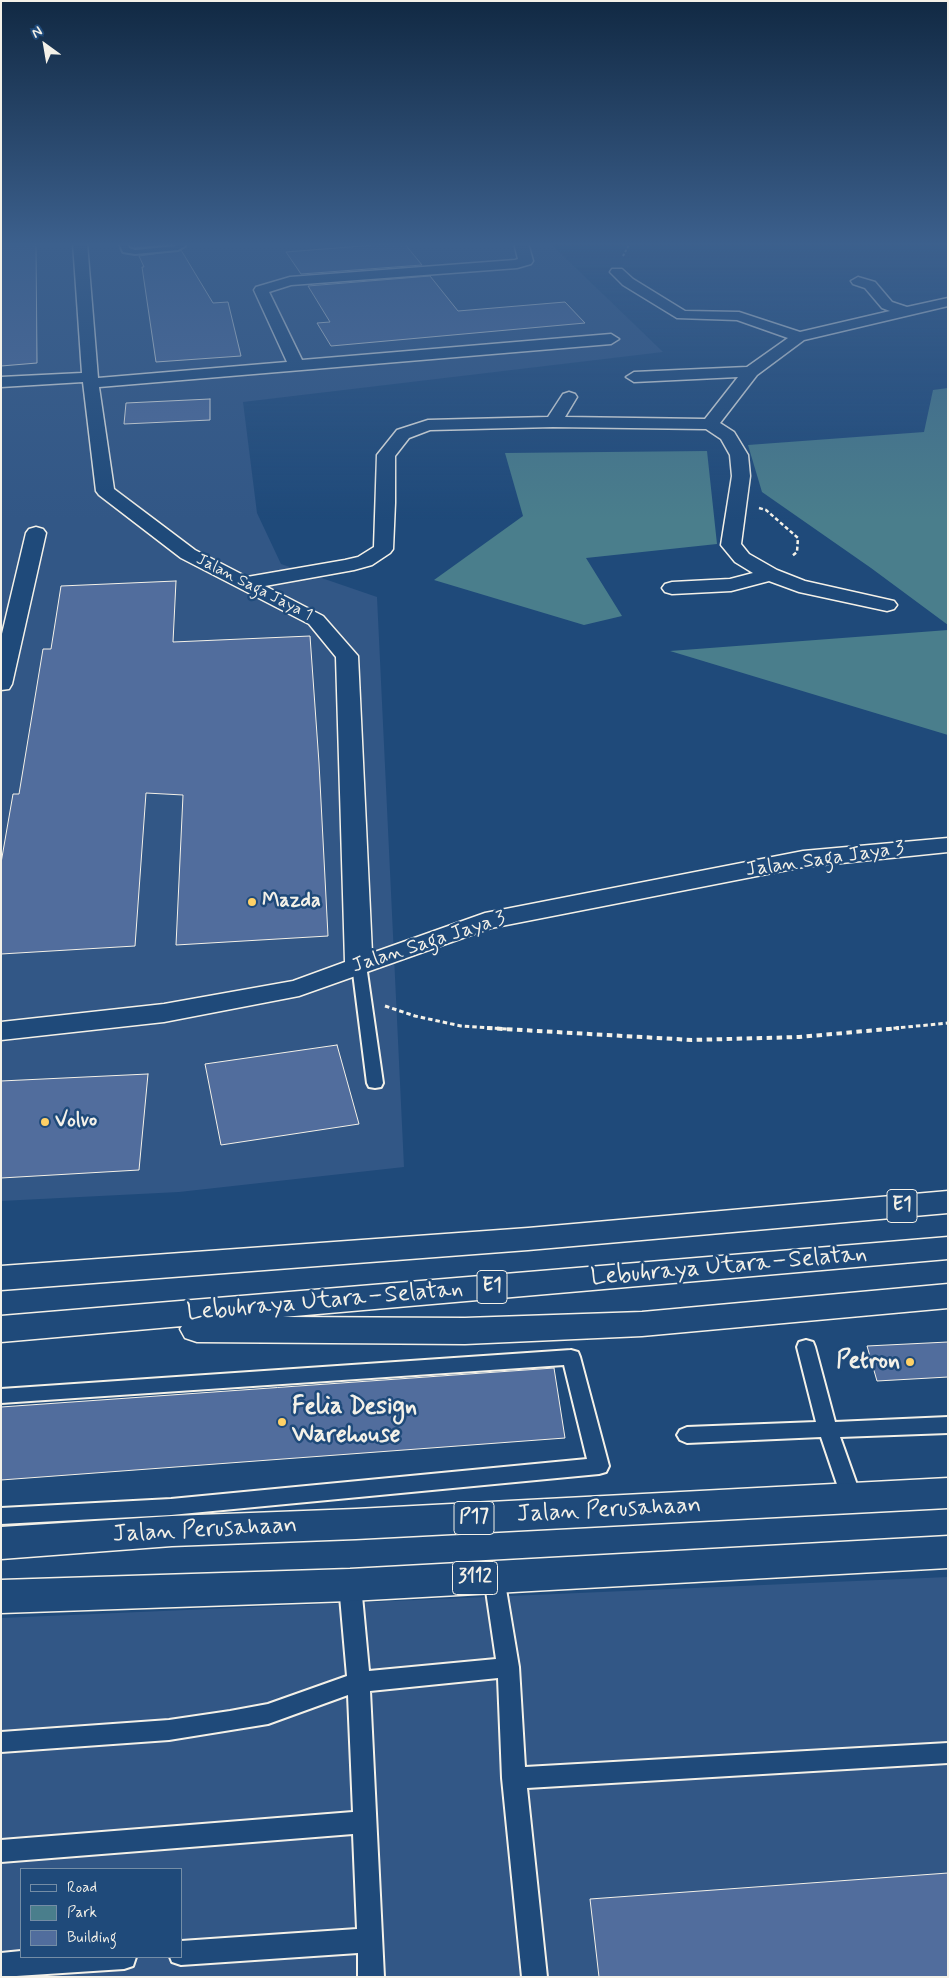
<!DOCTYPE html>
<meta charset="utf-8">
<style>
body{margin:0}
#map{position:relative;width:949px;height:1978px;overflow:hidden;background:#1f4a7a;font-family:Mynerve,sans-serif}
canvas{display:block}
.frame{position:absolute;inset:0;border:2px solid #f4f1e8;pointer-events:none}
.legend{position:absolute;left:20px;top:1868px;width:162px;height:90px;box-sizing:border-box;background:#1f4a7a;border:1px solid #748da6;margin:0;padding:6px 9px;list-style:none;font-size:15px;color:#f4f1e8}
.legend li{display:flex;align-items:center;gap:10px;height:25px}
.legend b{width:25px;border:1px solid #748da6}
.north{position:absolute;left:20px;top:20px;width:50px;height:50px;-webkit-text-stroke:4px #1f4a7a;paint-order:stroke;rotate:328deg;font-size:14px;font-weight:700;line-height:20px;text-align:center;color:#f4f1e8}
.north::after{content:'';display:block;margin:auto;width:18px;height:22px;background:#f4f1e8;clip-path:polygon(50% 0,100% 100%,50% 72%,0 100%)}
</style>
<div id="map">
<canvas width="949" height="1978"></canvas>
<div class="frame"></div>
<ul class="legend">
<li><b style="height:6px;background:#1f4a7a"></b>Road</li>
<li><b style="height:14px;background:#4a7e8c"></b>Park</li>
<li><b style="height:14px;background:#516d9d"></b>Building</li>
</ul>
<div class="north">N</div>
</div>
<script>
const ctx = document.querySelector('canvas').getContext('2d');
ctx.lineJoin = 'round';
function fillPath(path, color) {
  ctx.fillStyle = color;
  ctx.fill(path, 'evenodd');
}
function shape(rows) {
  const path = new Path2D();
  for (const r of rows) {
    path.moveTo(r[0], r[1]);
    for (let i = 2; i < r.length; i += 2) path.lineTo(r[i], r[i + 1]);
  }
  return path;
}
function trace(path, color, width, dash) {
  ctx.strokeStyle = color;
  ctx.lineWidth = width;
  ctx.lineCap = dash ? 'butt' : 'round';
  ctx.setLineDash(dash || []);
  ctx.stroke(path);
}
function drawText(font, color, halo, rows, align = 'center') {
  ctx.font = font + ' Mynerve,sans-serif';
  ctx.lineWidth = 5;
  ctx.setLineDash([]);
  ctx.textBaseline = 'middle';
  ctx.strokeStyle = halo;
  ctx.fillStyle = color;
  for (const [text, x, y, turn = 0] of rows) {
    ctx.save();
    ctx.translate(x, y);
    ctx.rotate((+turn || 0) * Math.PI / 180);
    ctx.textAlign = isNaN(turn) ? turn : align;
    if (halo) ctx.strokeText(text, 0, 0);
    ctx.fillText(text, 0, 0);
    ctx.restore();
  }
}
fillPath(shape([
 [1,243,550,243,663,352,243,402,257,513,281,564,377,597,404,1167,179,1192,1,1201],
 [948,1577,948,1977,1,1977,1,1618],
 [21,1869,181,1869,181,1957,21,1957]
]), '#325786');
fillPath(shape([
 [948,388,948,625,871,568,762,492,748,445,924,432,933,390],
 [707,451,717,544,586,558,622,616,584,625,434,580,523,516,505,453],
 [948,630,948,735,670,651]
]), '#4a7e8c');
const building = shape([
 [1,243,36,243,37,363,1,366,1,243],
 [133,243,173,243,173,244,135,248,133,243],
 [399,243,404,243,422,265,301,274,286,252,399,243],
 [181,250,213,303,228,302,241,356,156,362,142,267,144,267,139,256,181,250],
 [430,276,458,311,565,302,585,323,331,346,317,323,330,322,308,286,430,276],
 [210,399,210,420,124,424,126,403,210,399],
 [176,581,173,642,310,636,319,763,328,936,176,945,183,795,146,793,135,946,1,954,1,863,13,794,19,794,43,649,51,649,61,586,176,581],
 [337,1045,359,1124,221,1145,205,1064,337,1045],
 [148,1074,139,1170,1,1178,1,1081,148,1074],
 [948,1342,948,1377,877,1381,867,1346,948,1342],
 [554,1368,565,1438,1,1480,1,1407,554,1368],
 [948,1873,948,1977,599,1977,590,1899,948,1873]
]);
fillPath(building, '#516d9d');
trace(building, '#f4f1e8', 1);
const lane = shape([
 [119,243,127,243,129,248,135,250,176,246,175,243,183,243,185,246,178,250,135,254,123,252,119,243],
 [359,961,366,965,383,1083,381,1087,375,1088,369,1087,367,1083,352,965,359,961],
 [806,1340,813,1342,815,1347,835,1422,948,1417,948,1433,840,1437,862,1499,859,1505,852,1507,845,1505,842,1499,821,1437,687,1443,680,1440,677,1435,680,1430,687,1427,816,1422,797,1347,799,1342,806,1340],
 [571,1350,578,1352,580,1357,609,1466,606,1472,599,1474,171,1515,1,1524,1,1508,171,1499,587,1459,564,1365,1,1403,1,1389,571,1350],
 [494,1568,501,1571,504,1577,519,1667,525,1767,948,1743,948,1763,527,1788,547,1977,522,1977,502,1778,498,1678,370,1691,384,1977,358,1977,358,1953,181,1965,172,1962,170,1957,181,1957,181,1941,357,1929,353,1834,1,1862,1,1840,353,1812,348,1695,268,1724,169,1740,1,1752,1,1732,169,1720,230,1711,268,1704,347,1676,339,1585,343,1579,350,1576,357,1579,361,1585,369,1671,496,1659,484,1577,487,1571,494,1568],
 [21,1951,21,1957,136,1957,133,1966,124,1969,1,1977,1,1953,21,1951]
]);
const street = shape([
 [73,243,87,243,98,378,287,362,254,290,256,287,290,277,515,260,518,259,514,243,528,243,533,261,531,264,517,268,291,285,269,292,302,360,611,334,619,339,611,344,99,387,114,489,195,550,247,577,345,560,358,557,374,547,377,455,397,430,428,420,548,417,563,394,569,392,575,394,577,397,565,417,705,419,738,377,634,382,626,377,634,372,747,367,788,338,737,320,677,318,623,285,610,272,612,269,622,269,633,279,685,311,739,312,800,332,890,311,882,308,865,288,853,284,851,281,858,277,875,282,892,302,907,307,948,298,948,306,804,340,757,375,720,423,734,432,748,455,750,476,741,544,749,554,777,570,805,581,894,601,897,605,894,609,887,611,799,592,769,581,731,591,672,594,665,592,662,588,665,584,672,582,730,579,753,573,735,562,721,545,732,476,730,455,721,439,706,429,553,427,430,430,409,438,395,456,395,503,393,549,390,553,372,565,354,570,265,586,323,616,358,656,372,953,485,913,803,851,948,838,948,852,803,867,491,928,299,996,164,1022,1,1040,1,1022,164,1004,293,981,345,962,336,657,309,624,181,558,99,495,96,491,83,382,1,387,1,377,82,373,73,243],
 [36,527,43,529,46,533,12,684,9,689,1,690,1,638,26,533,29,529,36,527]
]);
const primary = shape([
 [948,1478,948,1508,356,1539,172,1546,1,1559,1,1527,172,1516,356,1509,948,1478],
 [948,1536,948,1568,350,1601,1,1613,1,1580,350,1569,948,1536]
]);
const highway = shape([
 [948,1191,948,1213,528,1250,1,1290,1,1266,528,1228,948,1191],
 [948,1237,948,1259,283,1317,465,1318,642,1312,948,1284,948,1308,642,1336,465,1344,197,1342,185,1338,180,1329,182,1326,1,1342,1,1316,948,1237]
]);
trace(lane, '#f4f1e8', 4);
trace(street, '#f4f1e8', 3);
trace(primary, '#f4f1e8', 3);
trace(highway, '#f4f1e8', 3);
trace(shape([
 [623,256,630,243]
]), '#f4f1e8', 2, [2.5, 2]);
trace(shape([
 [759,508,766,510,798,538,797,552,792,556]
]), '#f4f1e8', 2.5, [4, 2.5]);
trace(shape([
 [385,1006,415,1016,461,1026,507,1029],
 [886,1029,948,1023]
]), '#f4f1e8', 3, [4.5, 3]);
trace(shape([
 [487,1028,692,1040,799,1037,899,1028]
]), '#f4f1e8', 4, [5.5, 4.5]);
fillPath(lane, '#1f4a7a');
fillPath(street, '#1f4a7a');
fillPath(primary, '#1f4a7a');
fillPath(highway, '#1f4a7a');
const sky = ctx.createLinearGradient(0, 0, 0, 520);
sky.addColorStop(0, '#112943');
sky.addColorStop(0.47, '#3c608d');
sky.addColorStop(1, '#3c608d00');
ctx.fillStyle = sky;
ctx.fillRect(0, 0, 949, 520);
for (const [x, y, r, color] of [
 [252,902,5,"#ffd166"],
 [45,1122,5,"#ffd166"],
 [910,1362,5,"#ffd166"],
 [282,1422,5,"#ffd166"]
]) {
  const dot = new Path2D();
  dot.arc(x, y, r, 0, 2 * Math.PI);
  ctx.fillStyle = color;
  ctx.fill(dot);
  trace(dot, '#1f4a7a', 2);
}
drawText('16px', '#f4f1e8', '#1f4a7a', [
 ["Jalan Saga Jaya 1",254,588,27]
]);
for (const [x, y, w] of [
 [902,1206,30],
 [492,1287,30],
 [474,1518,40],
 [475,1578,45]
]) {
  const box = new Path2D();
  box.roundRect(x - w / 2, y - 16.5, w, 33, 4);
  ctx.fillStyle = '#1f4a7a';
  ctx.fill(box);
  trace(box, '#f4f1e8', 1);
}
drawText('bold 19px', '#f4f1e8', null, [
 ["E1",902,1206],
 ["E1",492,1287],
 ["P17",474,1518],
 ["3112",475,1578]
]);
drawText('20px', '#f4f1e8', '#1f4a7a', [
 ["Jalan Saga Jaya 3",825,860,-8],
 ["Jalan Saga Jaya 3",429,943,-18]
]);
drawText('bold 20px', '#f4f1e8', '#1f4a7a', [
 ["Mazda",262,902],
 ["Volvo",55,1122]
], 'left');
drawText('24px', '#f4f1e8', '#1f4a7a', [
 ["Lebuhraya Utara–Selatan",729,1267,-5],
 ["Lebuhraya Utara–Selatan",325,1302,-5],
 ["Jalan Perusahaan",609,1511,-3],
 ["Jalan Perusahaan",205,1531,-3]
]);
drawText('bold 24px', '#f4f1e8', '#1f4a7a', [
 ["Petron",900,1362],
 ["Felia Design",292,1408,"left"],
 ["Warehouse",292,1436,"left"]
], 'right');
</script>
